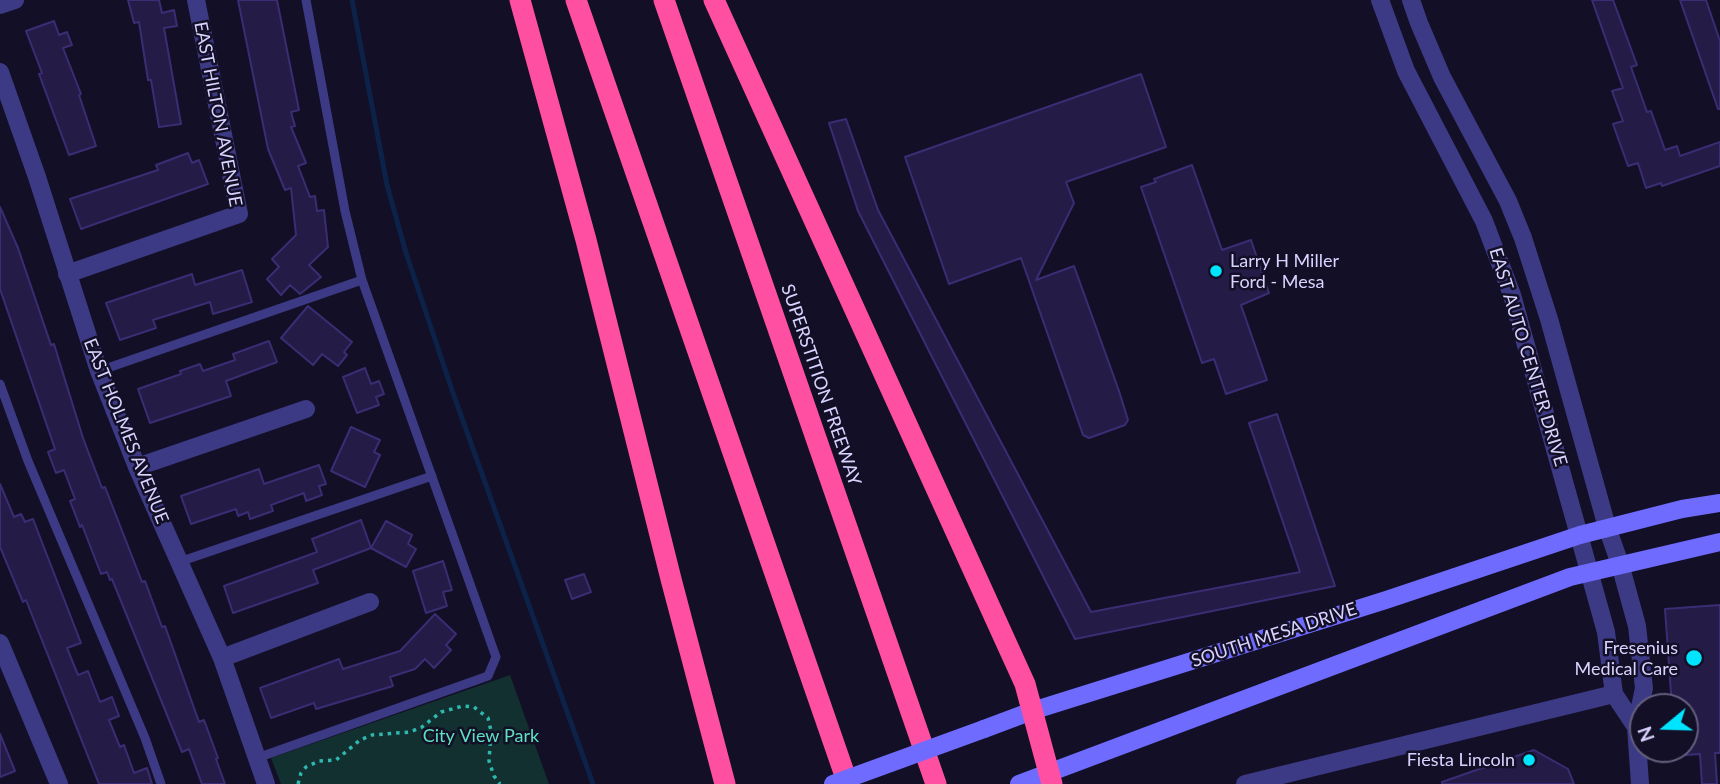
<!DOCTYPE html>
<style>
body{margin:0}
#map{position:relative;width:1720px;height:784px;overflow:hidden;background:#130f26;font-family:Lato,sans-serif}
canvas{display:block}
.north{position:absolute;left:1629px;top:693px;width:70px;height:70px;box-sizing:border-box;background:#130f26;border:2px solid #625e7d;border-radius:50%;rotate:251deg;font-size:19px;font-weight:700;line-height:28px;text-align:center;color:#d9d4ff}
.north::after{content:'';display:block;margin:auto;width:24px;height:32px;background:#00e5ff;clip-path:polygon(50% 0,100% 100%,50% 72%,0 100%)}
</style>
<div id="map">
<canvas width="1720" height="784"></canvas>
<div class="north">N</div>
</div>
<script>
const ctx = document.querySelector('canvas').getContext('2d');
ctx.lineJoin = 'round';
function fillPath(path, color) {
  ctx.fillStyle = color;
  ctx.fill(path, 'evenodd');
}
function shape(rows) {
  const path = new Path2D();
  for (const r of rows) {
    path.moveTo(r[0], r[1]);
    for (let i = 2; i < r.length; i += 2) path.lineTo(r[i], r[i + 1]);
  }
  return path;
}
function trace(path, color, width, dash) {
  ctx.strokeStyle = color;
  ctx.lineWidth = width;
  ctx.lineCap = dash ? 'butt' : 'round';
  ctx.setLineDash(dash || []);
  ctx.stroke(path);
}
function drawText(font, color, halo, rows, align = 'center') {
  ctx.font = font + ' Lato,sans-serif';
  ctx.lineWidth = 5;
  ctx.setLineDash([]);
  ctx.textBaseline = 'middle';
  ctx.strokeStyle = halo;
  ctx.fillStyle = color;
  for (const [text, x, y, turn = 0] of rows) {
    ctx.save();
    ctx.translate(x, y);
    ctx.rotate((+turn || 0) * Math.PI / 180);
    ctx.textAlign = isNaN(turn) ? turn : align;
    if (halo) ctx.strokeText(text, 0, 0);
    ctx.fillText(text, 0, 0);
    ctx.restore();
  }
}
fillPath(shape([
 [510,675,549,784,281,784,271,758]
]), '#12302f');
trace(shape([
 [352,0,387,185,406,253,453,393,593,784]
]), '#0c2248', 5);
const building = shape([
 [128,0,159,0,162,13,174,10,177,26,164,28,181,124,159,127,151,80,148,80,139,22,134,23,128,0],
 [238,0,277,0,299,110,291,112,295,126,291,127,306,163,298,166,310,197,315,196,317,211,324,210,328,247,309,265,321,277,300,294,290,285,281,295,267,279,279,267,272,259,296,235,291,188,285,190,268,149,238,0],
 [1592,0,1613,0,1637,65,1631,67,1647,112,1651,111,1665,150,1677,146,1680,156,1720,142,1720,166,1662,186,1661,183,1646,188,1638,163,1628,166,1613,124,1623,121,1612,91,1623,88,1592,0],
 [1680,0,1706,0,1720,41,1720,109,1718,109,1680,0],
 [54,21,59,35,67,32,72,45,63,48,81,94,79,95,96,146,69,155,39,74,42,73,26,31,54,21],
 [1141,74,1166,147,1066,182,1074,203,1036,280,1074,266,1119,391,1128,420,1125,425,1089,438,1083,435,1021,258,949,284,905,157,1141,74],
 [846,119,878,210,1091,612,1300,572,1249,423,1277,414,1335,586,1075,639,858,211,829,123,846,119],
 [188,153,192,163,199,160,208,184,81,229,70,199,158,170,156,165,188,153],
 [1192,165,1222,250,1251,240,1269,293,1241,305,1267,380,1226,394,1214,359,1202,363,1141,187,1156,182,1154,179,1192,165],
 [0,207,18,248,51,345,54,344,83,438,102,488,105,487,142,582,145,581,162,627,165,626,199,722,204,720,218,758,216,759,225,784,202,784,189,749,182,752,112,579,110,580,107,572,101,574,82,525,80,527,70,501,75,499,64,470,56,473,48,452,55,449,0,289,0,207],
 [242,270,252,302,213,314,210,302,153,320,156,328,120,340,106,303,192,274,195,285,242,270],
 [308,306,352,342,344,352,347,355,338,366,322,354,313,365,281,338,308,306],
 [269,341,277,362,226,381,231,396,150,423,138,389,181,374,180,371,200,364,203,371,235,360,233,354,269,341],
 [365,368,371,384,379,381,384,394,376,397,379,405,357,413,343,377,365,368],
 [351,427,380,440,374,452,380,455,365,487,331,471,351,427],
 [319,465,326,484,319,486,322,495,306,501,304,493,271,505,273,511,250,519,248,512,238,516,236,509,191,524,181,496,259,469,264,484,319,465],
 [0,484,14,517,21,514,25,522,33,519,81,643,67,648,78,675,88,671,100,702,112,697,119,716,109,720,120,747,124,745,134,773,147,768,152,784,99,784,26,600,23,602,0,547,0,484],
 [361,520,371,548,386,521,412,535,408,544,416,549,406,567,371,548,313,570,318,583,233,613,224,586,317,552,312,539,361,520],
 [443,561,452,590,443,592,447,606,426,613,413,571,443,561],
 [584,574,591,592,572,599,565,580,584,574],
 [1720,605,1720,753,1715,753,1717,784,1702,784,1700,754,1685,755,1685,707,1672,707,1665,609,1720,605],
 [435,614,456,634,446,645,451,650,434,668,425,659,415,669,390,677,393,686,316,709,314,703,271,718,260,688,339,659,343,669,400,651,435,614],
 [0,734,15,771,0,777,0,734],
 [1534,750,1568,769,1574,784,1442,784,1442,782,1534,750]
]);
fillPath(building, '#241b47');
trace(building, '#3b2d73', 2);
trace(shape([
 [298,784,301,773,306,767,319,761,336,760,360,740,372,735,410,732,422,727,441,712,463,706,474,707,488,718,491,731,489,761,494,776,500,784]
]), '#2fb8b0', 3.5, [3.5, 5]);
trace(shape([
 [99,371,362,280],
 [0,384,28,461,145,738,161,784],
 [179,562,432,476],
 [257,758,488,676,496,657,362,280,345,211,306,0]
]), '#3d3a85', 9);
trace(shape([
 [1380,0,1406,71,1484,221,1512,295,1606,632,1614,694,1636,727],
 [1411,0,1419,23,1442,77,1508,201,1523,238,1549,319,1607,527,1620,564,1637,626,1644,688,1636,727,1640,784],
 [0,72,37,177,99,371,137,467,222,658,266,784],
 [67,274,239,214,196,0],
 [137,467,306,409],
 [0,643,59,784],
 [222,658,370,602],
 [1245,784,1614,694]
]), '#3d3a85', 18);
trace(shape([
 [0,5,15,0]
]), '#3d3a85', 18);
trace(shape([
 [984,729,1032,711,1386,600,1580,535,1682,509,1720,503],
 [1019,784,1570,577,1720,542]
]), '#6f6bff', 18);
trace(shape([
 [520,0,586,240,671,579,725,784],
 [576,0,848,784],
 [664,0,936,784],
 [714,0,1025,684,1052,784]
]), '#ff4fa3', 21);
trace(shape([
 [833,784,984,729]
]), '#6f6bff', 18);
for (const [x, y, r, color] of [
 [1216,271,7,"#00e5ff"],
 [1694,658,9,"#00e5ff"],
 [1529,760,7,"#00e5ff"]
]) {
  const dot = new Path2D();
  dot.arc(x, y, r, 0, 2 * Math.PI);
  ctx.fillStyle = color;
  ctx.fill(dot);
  trace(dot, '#130f26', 2.5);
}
drawText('18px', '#d9d4ff', '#130f26', [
 ["EAST HILTON AVENUE",218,114,79],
 ["EAST AUTO CENTER DRIVE",1528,357,73],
 ["SUPERSTITION FREEWAY",821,385,71],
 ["EAST HOLMES AVENUE",126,431,68],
 ["SOUTH MESA DRIVE",1274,635,-18]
]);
drawText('18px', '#d9d4ff', '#130f26', [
 ["Larry H Miller",1230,261,"left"],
 ["Ford - Mesa",1230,282,"left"],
 ["Fresenius",1678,648],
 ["Medical Care",1678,669],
 ["Fiesta Lincoln",1515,760]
], 'right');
drawText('18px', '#5fe0c0', '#130f26', [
 ["City View Park",481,736]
]);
</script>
